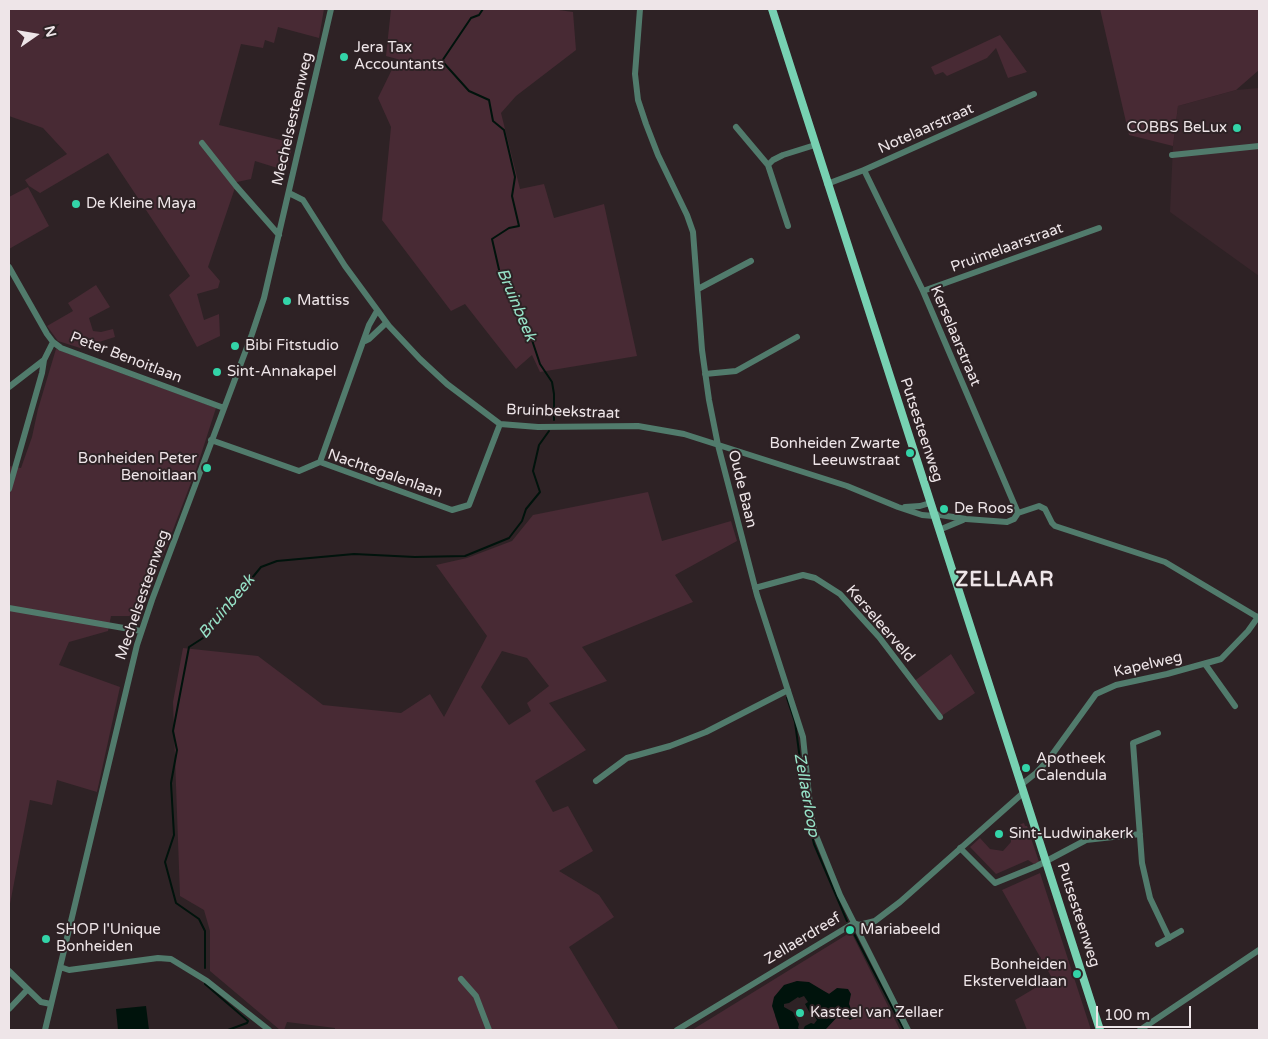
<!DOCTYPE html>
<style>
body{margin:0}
#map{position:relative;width:1268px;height:1039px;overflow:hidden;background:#2e2225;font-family:"Varela Round",sans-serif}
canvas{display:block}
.frame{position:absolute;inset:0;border:10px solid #eee5e8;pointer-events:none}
.north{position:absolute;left:10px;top:10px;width:50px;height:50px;-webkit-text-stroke:4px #2e2225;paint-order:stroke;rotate:77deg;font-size:14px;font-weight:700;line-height:20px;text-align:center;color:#eee5e8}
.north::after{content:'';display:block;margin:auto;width:18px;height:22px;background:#eee5e8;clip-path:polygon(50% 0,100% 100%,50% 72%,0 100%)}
.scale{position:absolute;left:1096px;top:1006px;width:95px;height:22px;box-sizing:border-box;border:2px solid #eee5e8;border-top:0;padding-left:6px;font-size:15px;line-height:18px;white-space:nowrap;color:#eee5e8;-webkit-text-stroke:4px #2e2225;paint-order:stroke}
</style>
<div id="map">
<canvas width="1268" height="1039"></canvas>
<div class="frame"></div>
<div class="north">N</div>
<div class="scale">100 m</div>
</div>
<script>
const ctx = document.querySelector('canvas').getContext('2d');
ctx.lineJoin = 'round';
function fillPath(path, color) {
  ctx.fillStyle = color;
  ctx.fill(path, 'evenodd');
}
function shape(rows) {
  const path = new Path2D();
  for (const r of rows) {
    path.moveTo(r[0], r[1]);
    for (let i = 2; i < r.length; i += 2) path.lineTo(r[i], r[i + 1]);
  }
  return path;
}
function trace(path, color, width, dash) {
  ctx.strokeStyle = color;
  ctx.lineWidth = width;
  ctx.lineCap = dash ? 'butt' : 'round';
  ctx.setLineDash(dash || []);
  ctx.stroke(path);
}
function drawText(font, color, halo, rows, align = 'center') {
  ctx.font = font + ' "Varela Round",sans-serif';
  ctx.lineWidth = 4;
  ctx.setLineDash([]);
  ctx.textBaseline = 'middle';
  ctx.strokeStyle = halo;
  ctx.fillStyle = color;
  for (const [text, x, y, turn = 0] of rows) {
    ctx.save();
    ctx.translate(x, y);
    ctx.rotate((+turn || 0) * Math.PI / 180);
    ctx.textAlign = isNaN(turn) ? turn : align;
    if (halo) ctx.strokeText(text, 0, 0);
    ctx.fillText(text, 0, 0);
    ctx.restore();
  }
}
fillPath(shape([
 [1259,88,1259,279,1259,276,1170,212,1173,146,1178,106,1236,90]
]), '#3a262c');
fillPath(shape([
 [9,9,324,9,319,38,278,27,274,43,265,40,263,48,241,44,219,125,293,143,287,171,255,161,251,179,237,182,208,267,220,281,218,288,197,294,204,320,219,314,220,336,197,347,169,295,190,276,108,153,40,193,29,186,25,180,67,154,43,128,9,116],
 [391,9,552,9,573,12,576,50,516,96,501,113,520,189,544,184,554,218,604,204,637,356,540,372,532,355,516,369,465,304,451,311,382,220,391,127,378,98,397,59,386,56],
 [1100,9,1259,9,1259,70,1236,90,1178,106,1173,146,1129,135],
 [1000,35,1027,72,1008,78,996,48,987,58,947,76,943,72,935,75,931,67],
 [28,187,49,226,9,249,9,197],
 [96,285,110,307,89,318,93,331,101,332,113,329,115,337,80,348,58,341,47,326,73,311,68,303],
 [56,349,216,408,197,467,140,616,111,616,108,631,69,642,59,665,120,687,97,792,57,780,52,805,30,800,9,909,9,466,21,468,32,437,38,409],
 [648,492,662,541,731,521,737,541,675,575,693,602,582,647,607,681,549,703,586,750,535,781,553,812,568,806,593,851,559,871,599,895,614,917,569,947,619,1030,335,1030,335,1028,287,1022,284,1030,280,1030,210,971,210,931,204,910,180,896,173,702,183,648,258,656,323,705,401,713,430,694,444,717,487,636,436,565,467,558,512,541,533,515],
 [502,651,527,658,549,686,527,703,531,711,509,725,481,687],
 [951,654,975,693,940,717,913,682],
 [1024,823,1025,826,1027,826,1039,862,1034,864,1028,860,996,874,970,847,980,838,990,849,1003,851,1011,842,1011,834,1021,824],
 [1040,873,1091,1030,1027,1030,1015,1000,1052,978,1002,890],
 [851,932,900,1030,825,1030,838,1016,853,1014,849,1004,833,992,830,994,797,981,789,985,775,1016,780,1030,692,1030]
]), '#482a34');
fillPath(shape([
 [797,981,809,982,829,994,837,988,848,989,851,994,849,1004,854,1018,850,1020,844,1015,838,1016,825,1030,803,1030,805,1026,811,1023,814,1024,817,1020,815,1017,812,1017,805,1004,808,1002,804,996,799,998,798,997,789,1003,784,1004,784,1007,793,1012,799,1024,798,1028,800,1030,780,1030,772,1006,774,997,784,985],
 [146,1006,149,1030,118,1030,116,1009]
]), '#00130c');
trace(shape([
 [483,9,479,15,471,18,442,61,469,91,489,100,493,121,504,130,515,177,512,196,519,226,509,228,492,239,500,274,512,289,527,325,540,364,552,382,554,394,554,420],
 [787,698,795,722,801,767,804,802,814,844,847,921],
 [852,930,904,1030],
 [205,968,205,931,199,919,176,903,165,862,174,835,171,783,177,750,173,731,189,647,203,638,261,567,277,561,354,554,415,557,465,556,509,538,522,521,526,509,540,492,533,471,539,445,549,431],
 [205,982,205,984,248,1021,247,1023,228,1030]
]), '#00130c', 2);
trace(shape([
 [640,9,635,74,638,100,646,124,658,155,687,215,693,232,702,350,709,400,718,445,757,595,803,737,811,815,815,833,840,895,908,1030],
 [736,127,768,165,788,226],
 [202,143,236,186,279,235],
 [1172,155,1259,146],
 [768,165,773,160,783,155,815,145],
 [864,170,923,291,1018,513],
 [827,184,864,170,1034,94],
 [289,193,303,200,345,266,389,326,420,359,447,384,500,424,538,427,638,426,684,434,847,486,898,507,922,515,934,516],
 [9,267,47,334,53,342,61,348,224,408],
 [698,289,751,261],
 [923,291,1099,228],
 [365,341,369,339,386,323],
 [705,374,736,371,797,337],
 [9,387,44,360,53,342],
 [211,440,299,471,320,462,452,510,469,505,500,424],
 [320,462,369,325,377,311],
 [9,489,42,373,44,360],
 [905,507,920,506,930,503],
 [934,514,966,519,1007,522,1014,519,1018,513,1039,506,1045,509,1052,523,1055,526,1165,562,1259,618],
 [939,530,963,520],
 [755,588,803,575,815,578,840,594,879,637,940,717],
 [9,608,141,631],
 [1205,664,1235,706],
 [1158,733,1133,743,1142,863,1150,898,1169,938],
 [596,781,627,758,670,746,706,732,788,690],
 [1021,785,1036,773,1049,759,1096,694,1116,685,1167,674,1221,659,1248,631,1258,617],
 [960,848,995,883,1037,866,1086,840,1140,834],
 [1158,944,1181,931],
 [60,967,69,970,158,958,171,959,207,981,269,1030],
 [9,971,41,1002,51,1004],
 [461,979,476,996,489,1030],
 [9,1009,27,990],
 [45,1030,137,645,152,600,252,334,264,298,331,9],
 [677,1030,854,923,859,925,875,921,900,902,1023,793],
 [1140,1030,1259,950]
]), '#517b6c', 6);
trace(shape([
 [772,9,1100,1030]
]), '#77d1b2', 8);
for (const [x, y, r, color] of [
 [344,57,5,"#33d4a8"],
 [1237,128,5,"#33d4a8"],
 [76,204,5,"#33d4a8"],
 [287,301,5,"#33d4a8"],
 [235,346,5,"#33d4a8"],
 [217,372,5,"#33d4a8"],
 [910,453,5,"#33d4a8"],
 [207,468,5,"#33d4a8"],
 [944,509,5,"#33d4a8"],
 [1026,768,5,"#33d4a8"],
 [999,834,5,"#33d4a8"],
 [850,930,5,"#33d4a8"],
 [46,939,5,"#33d4a8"],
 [1077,974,5,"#33d4a8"],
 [800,1013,5,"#33d4a8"]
]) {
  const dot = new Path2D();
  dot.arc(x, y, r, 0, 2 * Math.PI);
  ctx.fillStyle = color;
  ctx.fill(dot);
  trace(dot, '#2e2225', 2);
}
drawText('15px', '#eee5e8', '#2e2225', [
 ["Jera Tax",354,48],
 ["Accountants",354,65],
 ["COBBS BeLux",1227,128,"right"],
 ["De Kleine Maya",86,204],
 ["Mattiss",297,301],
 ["Bibi Fitstudio",245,346],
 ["Sint-Annakapel",227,372],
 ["Bonheiden Zwarte",900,444,"right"],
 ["Leeuwstraat",900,461,"right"],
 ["Bonheiden Peter",197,459,"right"],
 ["Benoitlaan",197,476,"right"],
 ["De Roos",954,509],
 ["Apotheek",1036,759],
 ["Calendula",1036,776],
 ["Sint-Ludwinakerk",1009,834],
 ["SHOP l'Unique",56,930],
 ["Bonheiden",56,947],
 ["Mariabeeld",860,930],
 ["Bonheiden",1067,965,"right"],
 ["Eksterveldlaan",1067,982,"right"],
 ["Kasteel van Zellaer",810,1013]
], 'left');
drawText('15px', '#eee5e8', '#2e2225', [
 ["Mechelsesteenweg",293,119,-77],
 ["Notelaarstraat",926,129,-24],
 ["Pruimelaarstraat",1007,248,-20],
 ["Kerselaarstraat",955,336,67],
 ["Peter Benoitlaan",126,358,21],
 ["Bruinbeekstraat",563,412,2],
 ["Putsesteenweg",921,430,72],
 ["Nachtegalenlaan",385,474,19],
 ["Oude Baan",742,489,76],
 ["Mechelsesteenweg",143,595,-71],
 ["Kerseleerveld",880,624,49],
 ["Kapelweg",1148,665,-13],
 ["Putsesteenweg",1078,915,72],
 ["Zellaerdreef",803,939,-31]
]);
drawText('italic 16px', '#97e3c8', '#2e2225', [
 ["Bruinbeek",516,305,67],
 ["Bruinbeek",227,607,-50],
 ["Zellaerloop",806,795,80]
]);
ctx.letterSpacing = '1px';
drawText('bold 20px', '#eee5e8', '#2e2225', [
 ["ZELLAAR",1005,581]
]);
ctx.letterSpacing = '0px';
</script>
